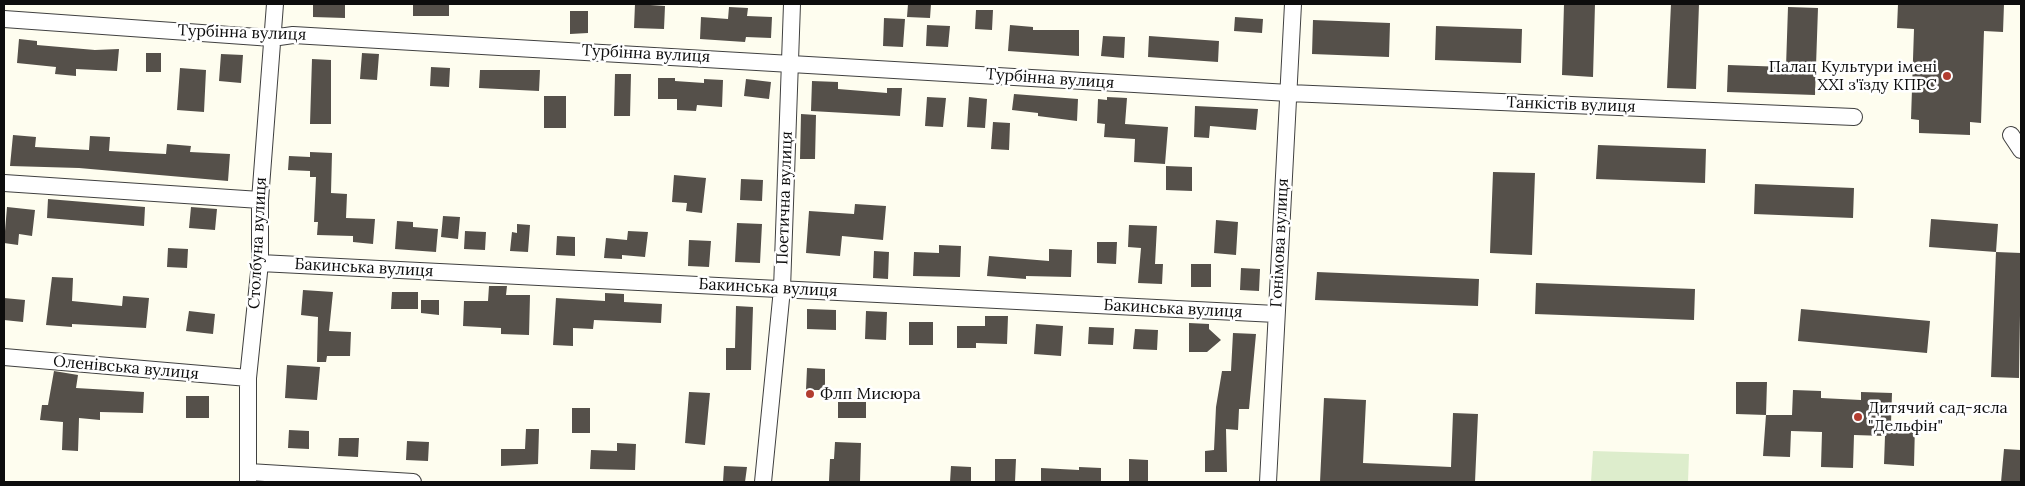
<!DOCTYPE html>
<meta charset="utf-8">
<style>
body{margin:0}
#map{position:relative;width:2025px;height:486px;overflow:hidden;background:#fefdef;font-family:Lora,serif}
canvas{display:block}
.frame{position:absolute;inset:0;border:5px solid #0d0d0d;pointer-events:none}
</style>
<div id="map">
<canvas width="2025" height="486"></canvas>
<div class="frame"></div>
</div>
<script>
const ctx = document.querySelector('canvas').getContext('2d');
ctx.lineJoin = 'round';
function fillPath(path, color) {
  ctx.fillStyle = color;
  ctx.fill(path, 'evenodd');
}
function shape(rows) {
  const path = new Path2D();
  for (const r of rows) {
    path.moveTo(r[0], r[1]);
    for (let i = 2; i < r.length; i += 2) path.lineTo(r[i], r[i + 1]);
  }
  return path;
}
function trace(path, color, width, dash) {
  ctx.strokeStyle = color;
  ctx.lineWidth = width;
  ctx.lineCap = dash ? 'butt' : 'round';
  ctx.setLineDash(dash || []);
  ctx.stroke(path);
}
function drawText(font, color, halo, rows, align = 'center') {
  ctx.font = font + ' Lora,serif';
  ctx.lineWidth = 5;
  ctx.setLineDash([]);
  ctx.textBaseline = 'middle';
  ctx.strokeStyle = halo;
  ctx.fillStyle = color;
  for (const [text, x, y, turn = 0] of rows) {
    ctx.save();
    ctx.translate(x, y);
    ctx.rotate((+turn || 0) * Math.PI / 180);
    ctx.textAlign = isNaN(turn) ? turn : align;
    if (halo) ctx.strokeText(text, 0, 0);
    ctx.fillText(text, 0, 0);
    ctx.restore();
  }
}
fillPath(shape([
 [1593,451,1689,454,1688,482,1591,482]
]), '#ddedcc');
fillPath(shape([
 [313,4,345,4,345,18,313,17],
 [413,4,449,4,449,16,413,16],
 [635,4,665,6,664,29,634,28],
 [908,4,931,4,930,18,907,17],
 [1564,4,1595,4,1593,77,1562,75],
 [1671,4,1699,4,1696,89,1667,88],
 [1898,4,2004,4,2003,32,1984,31,1981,123,1970,122,1970,135,1919,133,1919,120,1911,119,1914,29,1897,28],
 [729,7,748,8,747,16,772,17,771,38,746,37,745,42,700,39,701,17,728,19],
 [1788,7,1818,8,1815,95,1727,92,1728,65,1786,67],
 [976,10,993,10,992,30,975,29],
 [570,11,588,11,588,33,570,34],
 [1235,17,1263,19,1262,33,1234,31],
 [884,18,905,19,903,47,883,46],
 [1313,20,1390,23,1389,57,1312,54],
 [927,25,950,26,948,47,926,46],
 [1010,25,1033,27,1033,30,1079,30,1079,56,1008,51],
 [1436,26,1522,29,1521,63,1435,60],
 [1103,36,1125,37,1124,58,1101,56],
 [1149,36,1219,41,1218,62,1148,57],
 [19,39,37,41,37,45,95,50,119,49,117,71,76,69,76,76,55,74,56,67,17,63],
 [146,53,161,53,161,72,146,72],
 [362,53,379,54,377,80,360,79],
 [221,54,243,55,241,83,219,81],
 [312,59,331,60,331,124,310,124],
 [431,67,450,68,449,87,430,86],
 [180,68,206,70,204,112,177,110],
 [480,70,540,70,539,91,479,88],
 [615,74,631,74,630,116,614,116],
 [658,78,675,78,675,81,704,83,704,79,723,80,722,107,697,105,696,111,677,110,677,99,658,99],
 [746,79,771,82,769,99,744,96],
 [812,81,838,82,838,89,887,93,887,88,902,88,900,116,811,111],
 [1014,94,1078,99,1077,121,1038,116,1038,113,1012,110],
 [544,96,566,96,566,128,544,128],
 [927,97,946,98,943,127,925,126],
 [969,97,987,99,985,128,967,127],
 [1107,97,1127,98,1125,124,1168,127,1165,164,1134,162,1135,139,1104,137,1105,124,1097,123,1098,99,1107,100],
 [1195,106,1258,109,1256,130,1210,126,1209,138,1194,137],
 [801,114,816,115,815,159,800,159],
 [993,122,1010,123,1009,150,991,149],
 [13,135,36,137,35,147,89,150,90,136,110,137,109,151,166,154,167,144,191,146,190,152,230,154,228,181,79,168,10,166],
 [1598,145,1706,149,1705,183,1596,179],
 [310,152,332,153,331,193,347,194,346,218,375,219,373,244,353,242,353,236,317,235,318,222,314,222,316,177,310,177,310,171,288,170,289,156,310,157],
 [1166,166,1192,167,1192,191,1166,190],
 [1493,172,1535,173,1532,255,1490,253],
 [674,175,706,178,702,213,686,211,687,203,672,202],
 [741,179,763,180,762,201,740,200],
 [1755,184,1854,188,1853,218,1754,214],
 [48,199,145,207,144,226,47,218],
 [855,204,886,206,883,240,842,236,840,256,806,253,809,211,854,214],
 [7,207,35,210,32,236,19,234,18,245,4,243],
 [191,207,217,209,215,230,189,228],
 [443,216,460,217,458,239,441,237],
 [1931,219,1998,224,1996,252,1929,247],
 [1216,220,1238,222,1236,255,1214,253],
 [397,221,413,222,413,227,438,229,436,252,395,249],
 [737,223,762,224,760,263,735,262],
 [517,224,530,225,528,252,510,251,512,232,517,233],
 [1129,225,1157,226,1155,264,1163,264,1162,284,1138,283,1141,248,1128,247],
 [465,231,486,232,485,250,464,249],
 [628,231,648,232,645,257,622,255,622,259,604,258,606,238,627,240],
 [557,236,575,237,575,256,556,255],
 [689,240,711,241,709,267,688,266],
 [1097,242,1117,242,1116,264,1097,263],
 [939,245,961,246,960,277,913,276,914,252,939,253],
 [168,248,188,249,187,268,167,267],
 [1049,249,1072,250,1071,277,1026,276,1026,279,987,276,989,256,1049,261],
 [874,251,889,252,888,279,873,278],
 [1996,252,2021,253,2019,378,1991,377],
 [1191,264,1211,264,1211,287,1191,287],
 [1241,268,1260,269,1259,291,1240,290],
 [1317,272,1479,279,1478,306,1315,300],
 [52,277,73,278,72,301,122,306,123,296,149,298,146,328,72,324,72,327,46,325],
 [1536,283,1695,289,1694,320,1535,314],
 [489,286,507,286,506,295,530,295,529,335,501,334,501,328,463,326,464,301,488,301],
 [303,290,333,292,329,331,351,332,350,356,327,356,326,362,317,362,318,317,301,315],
 [392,292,418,292,418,309,391,309],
 [605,293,624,294,624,302,662,304,661,323,594,320,593,329,573,328,573,346,553,345,556,298,605,301],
 [4,298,25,300,23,322,4,320],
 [421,300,439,300,439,315,421,313],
 [736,306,753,307,751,370,726,370,726,348,735,348],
 [807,309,836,310,836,330,807,329],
 [1801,309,1930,321,1927,353,1798,341],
 [189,311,215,314,213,334,186,331],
 [866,311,887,312,886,340,865,339],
 [985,316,1008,316,1007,344,976,343,976,348,957,348,957,326,985,326],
 [909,322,933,322,933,345,909,345],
 [1189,323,1209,324,1209,329,1221,340,1207,352,1189,352],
 [1036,324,1063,326,1061,356,1034,354],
 [1089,327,1114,328,1113,345,1088,344],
 [1135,329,1158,330,1157,350,1133,349],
 [1233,333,1256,334,1249,409,1239,409,1238,430,1226,429,1227,472,1205,472,1205,451,1214,450,1216,407,1222,371,1231,371],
 [287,365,320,367,317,400,285,398],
 [807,368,825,369,825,390,806,390],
 [54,371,78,375,76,388,144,392,143,413,100,412,100,420,79,418,78,451,62,450,63,422,40,420,42,405,48,405],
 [1736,382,1767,382,1766,415,1736,414],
 [1793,390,1821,391,1821,398,1861,400,1861,392,1892,393,1891,423,1915,424,1914,466,1884,464,1885,436,1854,435,1853,468,1821,467,1822,432,1791,431,1790,457,1763,456,1766,415,1792,415],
 [689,392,710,393,705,445,685,443],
 [186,396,209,396,209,418,186,418],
 [1324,398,1366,400,1363,463,1451,467,1453,413,1478,414,1475,482,1320,482],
 [838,402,866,402,866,418,838,418],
 [572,408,590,408,590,433,572,433],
 [526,429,539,429,538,464,501,466,501,449,525,449],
 [289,430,309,431,309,449,288,448],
 [339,438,359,438,358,457,338,456],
 [407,441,429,442,428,461,406,460],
 [835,442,861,443,860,482,829,481,830,459,834,459],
 [617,443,636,444,635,470,590,469,591,450,617,451],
 [2004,449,2021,450,2021,482,2001,482],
 [995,459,1016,459,1015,482,995,482],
 [1129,459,1148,460,1148,482,1129,482],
 [724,466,747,467,745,482,723,482],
 [951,466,971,467,971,482,950,482],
 [1079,467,1101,468,1101,482,1041,482,1041,468,1079,470]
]), '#55504a');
const minor = shape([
 [4,19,272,38,293,35,1289,93,1854,117],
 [2011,135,2021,150],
 [4,183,260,200],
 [260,263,1276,314],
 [4,357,248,378],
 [249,472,413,482],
 [248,482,248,378,260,263,260,200,275,4],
 [763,482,782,289,792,4],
 [1268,482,1293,4]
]);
trace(minor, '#404040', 18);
trace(minor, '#fff', 16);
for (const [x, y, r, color] of [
 [1947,76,5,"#b23d30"],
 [810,394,5,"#b23d30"],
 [1858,417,5,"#b23d30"]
]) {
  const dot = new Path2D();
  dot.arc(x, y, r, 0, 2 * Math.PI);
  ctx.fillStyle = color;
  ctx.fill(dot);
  trace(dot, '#fff', 2);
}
drawText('16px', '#0d0d0d', '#fff', [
 ["Турбінна вулиця",242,33,2],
 ["Турбінна вулиця",646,54,3],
 ["Турбінна вулиця",1050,79,4],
 ["Танкістів вулиця",1571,105,2],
 ["Поетична вулиця",785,198,-88],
 ["Столбуна вулиця",258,243,-87],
 ["Гонімова вулиця",1280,243,-87],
 ["Бакинська вулиця",364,268,3],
 ["Бакинська вулиця",768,288,3],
 ["Бакинська вулиця",1173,309,3],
 ["Оленівська вулиця",126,368,5]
]);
drawText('16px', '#0d0d0d', '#fff', [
 ["Палац Культури імені",1937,67,"right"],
 ["XXI з'їзду КПРС",1937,85,"right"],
 ["Флп Мисюра",820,394],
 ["Дитячий сад-ясла",1868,408],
 ["\"Дельфін\"",1868,426]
], 'left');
</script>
